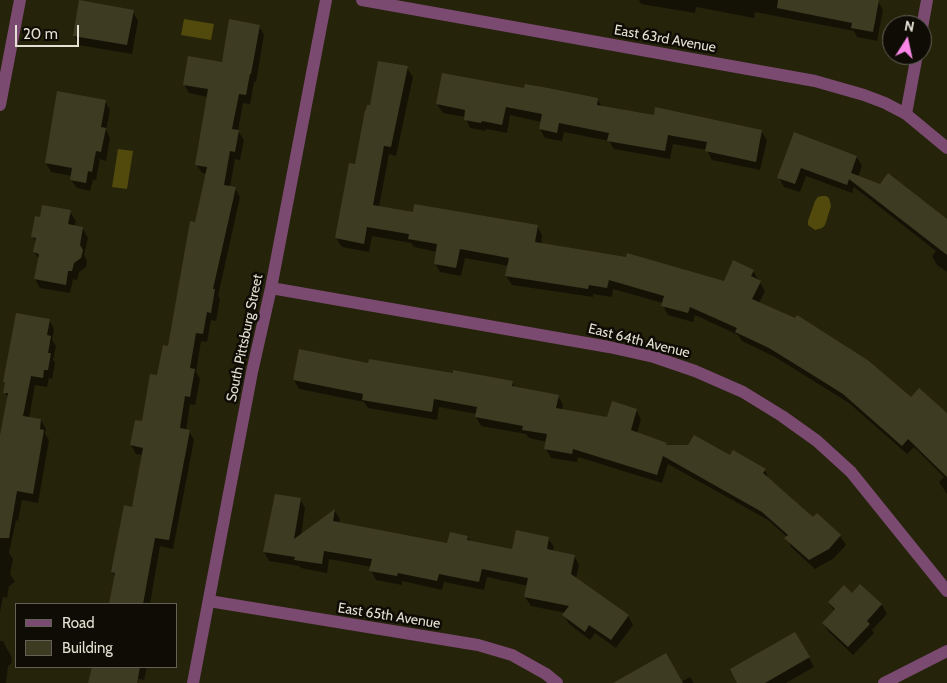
<!DOCTYPE html>
<style>
body{margin:0}
#map{position:relative;width:947px;height:683px;overflow:hidden;background:#26230b;font-family:Cabin,sans-serif}
canvas{display:block}
.legend{position:absolute;left:15px;top:603px;width:162px;height:65px;box-sizing:border-box;background:#0e0c04;border:1px solid #636156;margin:0;padding:6px 9px;list-style:none;font-size:15px;color:#e2e0d2}
.legend li{display:flex;align-items:center;gap:10px;height:25px}
.legend b{width:25px;border:1px solid #636156}
.north{position:absolute;left:882px;top:15px;width:50px;height:50px;box-sizing:border-box;background:#0e0c04;border:1px solid #636156;border-radius:50%;rotate:10deg;font-size:14px;font-weight:700;line-height:20px;text-align:center;color:#e2e0d2}
.north::after{content:'';display:block;margin:auto;width:18px;height:22px;background:#fa87e8;clip-path:polygon(50% 0,100% 100%,50% 72%,0 100%)}
.scale{position:absolute;left:15px;top:25px;width:64px;height:22px;box-sizing:border-box;border:2px solid #e2e0d2;border-top:0;padding-left:6px;font-size:15px;line-height:18px;white-space:nowrap;color:#e2e0d2;-webkit-text-stroke:4px #0e0c04;paint-order:stroke}
</style>
<div id="map">
<canvas width="947" height="683"></canvas>
<ul class="legend">
<li><b style="height:6px;background:#7a4a71"></b>Road</li>
<li><b style="height:14px;background:#3e3b23"></b>Building</li>
</ul>
<div class="north">N</div>
<div class="scale">20 m</div>
</div>
<script>
const ctx = document.querySelector('canvas').getContext('2d');
ctx.lineJoin = 'round';
function fillPath(path, color) {
  ctx.fillStyle = color;
  ctx.fill(path, 'evenodd');
}
function shape(rows) {
  const path = new Path2D();
  for (const r of rows) {
    path.moveTo(r[0], r[1]);
    for (let i = 2; i < r.length; i += 2) path.lineTo(r[i], r[i + 1]);
  }
  return path;
}
function trace(path, color, width, dash) {
  ctx.strokeStyle = color;
  ctx.lineWidth = width;
  ctx.lineCap = dash ? 'butt' : 'round';
  ctx.setLineDash(dash || []);
  ctx.stroke(path);
}
function drawText(font, color, halo, rows, align = 'center') {
  ctx.font = font + ' Cabin,sans-serif';
  ctx.lineWidth = 5;
  ctx.setLineDash([]);
  ctx.textBaseline = 'middle';
  ctx.strokeStyle = halo;
  ctx.fillStyle = color;
  for (const [text, x, y, turn = 0] of rows) {
    ctx.save();
    ctx.translate(x, y);
    ctx.rotate((+turn || 0) * Math.PI / 180);
    ctx.textAlign = isNaN(turn) ? turn : align;
    if (halo) ctx.strokeText(text, 0, 0);
    ctx.fillText(text, 0, 0);
    ctx.restore();
  }
}
fillPath(shape([
 [184,19,214,24,211,40,181,35],
 [118,149,133,151,127,189,112,187],
 [822,196,826,196,829,198,831,206,825,225,822,228,815,230,808,225,808,221,815,201,818,197]
]), '#524a0d');
fillPath(shape([
 [639,0,871,0,878,1,883,10,877,41,857,37,854,31,755,12,754,18,696,7,695,13,641,4],
 [133,12,138,21,132,54,79,45,74,36],
 [259,26,264,35,256,82,254,82,250,104,243,103,238,131,244,140,240,160,235,159,230,187,235,188,240,197,218,296,220,299,216,321,211,320,207,342,201,341,196,372,200,379,195,405,190,404,186,430,189,431,194,440,173,549,160,546,150,604,110,604,115,577,112,572,133,508,143,455,136,454,131,445,143,423,169,347,207,174,202,173,196,164,208,97,189,93,184,84,223,64],
 [407,68,413,77,396,156,389,154,379,207,414,213,537,226,542,235,541,245,724,282,753,271,765,291,759,303,911,399,947,415,947,494,939,482,944,477,914,447,907,454,849,403,775,357,742,341,738,335,695,315,693,322,668,315,663,306,663,303,613,289,612,297,593,294,593,297,512,285,506,276,509,266,465,258,461,276,440,272,435,263,437,252,414,247,411,243,372,236,369,252,342,247,336,238,371,107],
 [525,90,597,99,602,107,655,116,761,131,767,140,760,170,712,160,707,150,673,144,670,159,614,149,609,141,564,132,562,141,545,138,540,129,541,122,510,115,507,133,486,129,486,131,470,128,465,117,443,113,437,104],
 [58,93,105,101,110,110,106,130,110,138,106,161,100,159,96,180,93,180,90,191,77,188,71,180,72,176,51,172,46,163],
 [795,133,857,157,862,166,858,177,947,220,947,272,937,265,932,256,936,251,854,187,852,193,806,176,800,192,784,187,779,178],
 [70,212,76,221,74,227,83,229,88,238,84,255,87,261,86,267,79,272,77,280,73,279,70,293,40,288,35,279,39,259,34,252,36,243,33,237],
 [49,320,54,329,52,340,56,346,53,360,55,363,52,379,49,378,47,387,35,385,29,418,41,420,46,429,45,434,49,440,38,503,22,500,18,521,16,520,9,553,13,559,10,574,15,582,9,586,7,598,3,597,0,612,0,440,8,398,5,392,6,384,5,381],
 [369,364,512,382,515,387,558,396,563,405,562,410,608,419,636,410,641,419,637,433,666,444,668,447,730,457,765,470,769,480,813,519,840,536,846,545,834,558,815,569,791,547,787,537,768,520,668,464,662,483,578,457,577,462,551,458,546,449,547,442,529,438,526,434,481,426,476,417,477,414,439,407,437,420,368,408,364,402,299,389,294,380],
 [300,499,305,508,301,536,335,511,340,519,339,524,448,544,467,537,471,542,513,550,548,538,554,547,553,551,574,556,579,565,576,579,628,616,633,625,616,648,595,633,590,640,569,624,564,615,566,613,531,606,525,597,528,586,487,577,484,590,444,582,442,590,402,581,402,585,376,580,371,571,372,567,329,559,327,573,301,568,299,566,269,561,264,552],
 [861,585,882,605,887,614,872,630,874,633,853,655,829,632,823,623,835,612,829,603,852,595],
 [795,633,814,667,786,683,739,683],
 [0,641,3,641,12,658,11,664,8,666,6,683,0,683],
 [107,667,147,667,144,680,135,678,134,683,89,683,104,682],
 [690,677,694,683,637,683,681,682]
]), '#0007');
fillPath(shape([
 [79,0,134,10,127,45,73,36],
 [778,0,879,0,873,32,851,28,852,23,777,8],
 [229,19,260,25,251,74,250,74,246,95,239,94,232,129,239,130,235,152,230,151,224,185,236,187,213,289,215,289,211,313,207,312,203,334,196,333,190,368,195,369,190,397,185,396,180,428,190,430,169,540,155,538,143,604,109,604,115,573,111,572,124,505,132,507,143,448,130,445,135,420,142,421,150,374,157,375,163,345,168,346,190,221,195,222,207,167,195,165,208,89,183,85,188,56,222,62],
 [378,61,408,66,391,147,384,146,373,205,413,212,414,204,538,225,535,242,626,257,627,253,724,281,733,260,754,270,751,276,761,281,752,299,795,318,797,315,869,361,911,397,919,388,947,413,947,477,908,439,902,446,843,394,811,374,769,348,735,332,737,328,690,307,688,313,661,306,664,296,609,280,607,288,589,285,588,289,505,276,509,258,460,249,456,268,434,264,437,244,408,239,409,234,367,227,364,244,335,238,349,163,355,164,365,110,366,110,367,105,370,105],
 [442,73,524,88,525,84,548,88,598,98,597,105,654,115,655,107,762,130,756,162,705,151,707,142,668,135,665,151,607,141,609,133,559,123,557,133,539,129,542,114,506,107,502,125,482,121,481,123,464,120,465,110,436,104],
 [57,91,106,100,101,127,106,128,101,152,96,151,92,172,88,171,86,183,70,180,72,168,45,163],
 [794,132,857,156,851,173,880,184,888,173,947,219,947,255,849,179,847,185,801,168,795,184,777,178],
 [42,205,71,210,68,224,83,227,80,245,83,250,81,258,74,263,72,271,68,271,66,285,34,279,39,254,33,252,36,238,31,237,35,216,40,217],
 [16,313,50,319,47,335,51,336,48,353,51,353,48,370,44,370,43,378,31,376,23,416,41,419,40,429,44,430,33,494,17,491,9,538,0,538,0,435,8,393,3,393,5,382,3,382],
 [299,349,368,363,369,359,453,373,453,370,513,381,512,386,559,395,556,408,607,417,612,401,637,409,631,430,667,443,666,445,688,445,694,435,730,455,733,450,766,469,763,473,813,517,817,513,841,535,829,549,809,560,784,538,788,535,762,512,663,456,657,475,573,449,572,454,544,449,547,434,522,430,523,426,475,417,477,407,434,399,432,412,362,400,363,394,293,380],
 [275,494,301,498,294,539,335,509,333,521,447,543,450,532,468,536,467,540,512,549,516,530,549,537,547,549,575,555,571,574,629,615,611,640,589,625,585,632,562,615,569,606,524,597,528,578,482,569,479,582,439,574,437,581,398,573,397,576,369,571,372,559,324,551,322,564,294,560,295,557,263,552],
 [860,584,882,604,867,621,870,624,848,647,822,623,835,609,828,602,844,585,852,593],
 [795,632,810,657,765,683,737,683,730,669],
 [666,653,683,683,613,683],
 [92,667,140,667,137,683,88,683]
]), '#3e3b23');
trace(shape([
 [362,0,815,81,864,95,885,103,906,114,947,148],
 [922,28,927,0],
 [0,105,20,0],
 [906,114,917,55],
 [271,288,609,347,654,357,695,371,743,392,782,416,817,441,851,472,947,591],
 [209,601,478,645,512,655,546,674,557,683],
 [193,683,252,372,271,288,326,0],
 [884,683,947,651]
]), '#7a4a71', 12);
drawText('14px', '#e2e0d2', '#0e0c04', [
 ["East 63rd Avenue",665,39,10],
 ["South Pittsburg Street",245,338,-78],
 ["East 64th Avenue",639,341,14],
 ["East 65th Avenue",389,616,9]
]);
</script>
